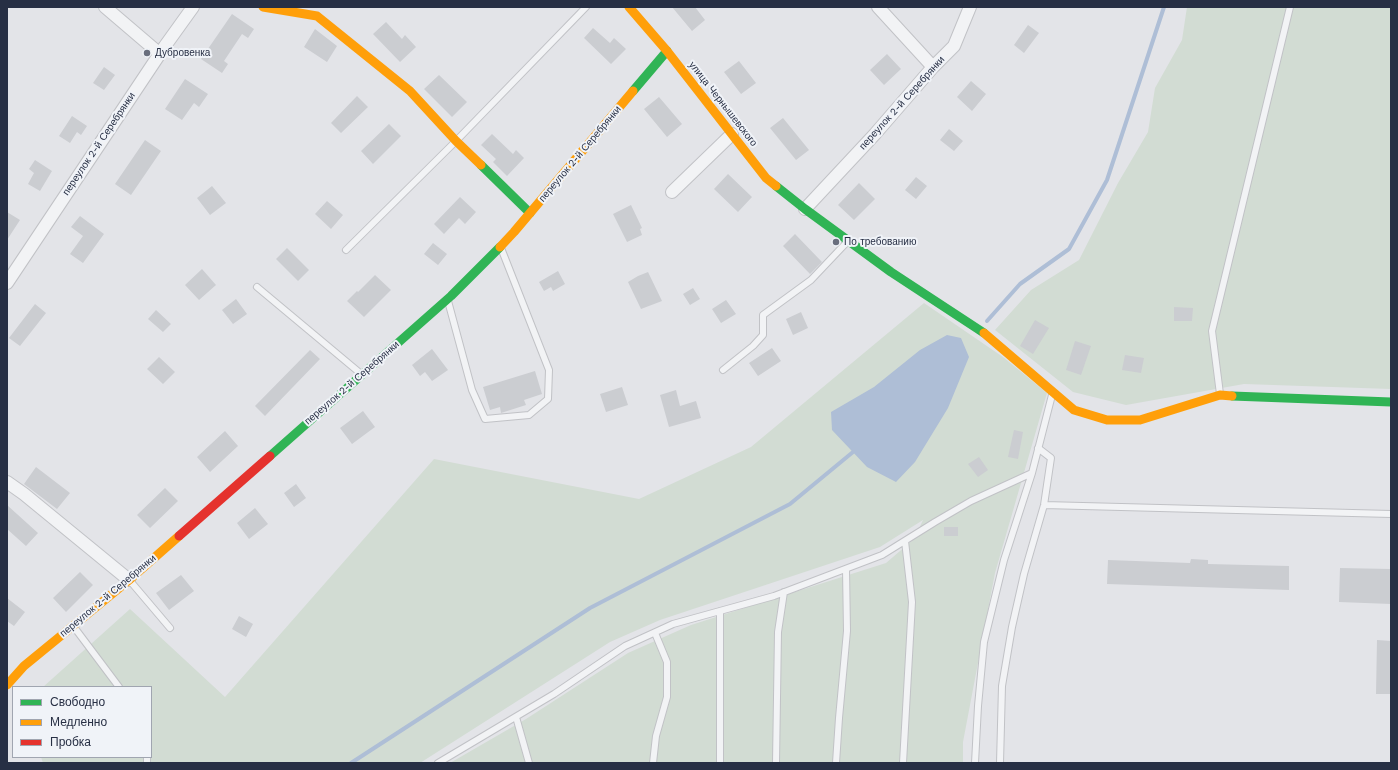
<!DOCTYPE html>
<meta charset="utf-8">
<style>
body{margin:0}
#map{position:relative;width:1398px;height:770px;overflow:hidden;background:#e3e4e8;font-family:"Work Sans",sans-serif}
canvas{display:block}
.frame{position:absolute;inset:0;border:8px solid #272f44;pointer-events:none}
.legend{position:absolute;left:12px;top:686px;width:140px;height:72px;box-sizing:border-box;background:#f0f3f8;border:1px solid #a0a5b0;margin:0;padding:5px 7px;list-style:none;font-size:12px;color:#272f44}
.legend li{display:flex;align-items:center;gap:8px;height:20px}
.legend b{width:20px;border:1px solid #a0a5b0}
</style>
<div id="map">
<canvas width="1398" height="770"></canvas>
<div class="frame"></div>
<ul class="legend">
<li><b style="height:5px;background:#30b455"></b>Свободно</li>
<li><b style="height:5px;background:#ff9f0a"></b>Медленно</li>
<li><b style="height:5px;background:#e5322d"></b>Пробка</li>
</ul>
</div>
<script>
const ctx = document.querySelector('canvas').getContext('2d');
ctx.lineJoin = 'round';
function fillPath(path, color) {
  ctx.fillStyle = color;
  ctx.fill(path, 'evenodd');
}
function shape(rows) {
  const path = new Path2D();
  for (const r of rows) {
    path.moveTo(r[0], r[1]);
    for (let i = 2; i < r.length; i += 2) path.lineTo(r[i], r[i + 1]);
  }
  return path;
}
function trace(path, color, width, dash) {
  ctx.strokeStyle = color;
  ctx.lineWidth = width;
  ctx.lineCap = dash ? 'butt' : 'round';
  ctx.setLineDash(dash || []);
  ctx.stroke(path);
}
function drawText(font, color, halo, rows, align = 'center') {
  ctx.font = font + ' "Work Sans",sans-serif';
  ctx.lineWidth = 4;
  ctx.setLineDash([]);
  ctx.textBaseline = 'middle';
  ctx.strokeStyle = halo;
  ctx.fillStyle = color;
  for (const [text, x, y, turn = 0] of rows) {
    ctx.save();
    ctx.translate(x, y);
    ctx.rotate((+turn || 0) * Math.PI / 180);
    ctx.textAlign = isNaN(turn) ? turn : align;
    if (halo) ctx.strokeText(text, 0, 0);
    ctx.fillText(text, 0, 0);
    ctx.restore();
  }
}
fillPath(shape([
 [1187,7,1391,7,1391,389,1244,384,1126,405,1073,392,995,330,1031,290,1079,260,1118,183,1148,132,1155,88,1182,40],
 [924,303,1003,357,1047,393,995,573,963,742,963,763,450,763,526,719,628,653,691,625,886,563,914,539,923,520,880,547,660,620,610,642,420,763,43,763,41,757,151,757,151,687,43,687,130,609,225,697,434,459,639,499,751,447]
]), '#d2dcd3');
fillPath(shape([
 [947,335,961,338,969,357,948,408,915,462,896,482,867,467,832,430,831,412,874,387,920,350]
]), '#aebed6');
trace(shape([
 [987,321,1020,284,1069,249,1107,180,1164,7],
 [351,763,590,608,790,504,853,452]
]), '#aebed6', 4);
fillPath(shape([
 [672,7,695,7,705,20,692,31],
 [232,14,254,29,248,38,242,34,224,61,228,64,222,73,201,59],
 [386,22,402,39,405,35,416,47,400,62,373,34],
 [1028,25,1039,33,1024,53,1014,45],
 [593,28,610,43,614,38,626,49,611,64,584,38],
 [315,29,337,46,327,62,304,47],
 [887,54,901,69,884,85,870,70],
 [739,61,756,83,741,94,724,72],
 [104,67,115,75,104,90,93,83],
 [439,75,467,102,452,117,424,89],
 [185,79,208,94,199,107,194,103,182,120,165,109],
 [971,81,986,94,972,111,957,97],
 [357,96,368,107,341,133,331,123],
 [659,97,682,124,667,137,644,109],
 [72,116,87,126,81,135,77,132,70,143,59,136],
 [783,118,809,150,796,160,770,128],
 [389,124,401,136,373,164,361,151],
 [949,129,963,141,954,151,940,140],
 [492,134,513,154,516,150,524,158,507,176,493,162,496,159,481,145],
 [145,140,161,151,131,195,115,184],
 [35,160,52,171,40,191,28,184,34,173,29,169],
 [728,174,752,197,738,212,714,189],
 [916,177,927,186,916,199,905,190],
 [859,183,875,199,854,220,838,205],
 [212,186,226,203,210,215,197,198],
 [460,197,476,212,465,224,459,218,444,234,434,224],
 [327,201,343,215,331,229,315,214],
 [631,205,642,228,640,229,642,235,627,242,613,214],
 [7,212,20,220,7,240],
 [80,216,104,234,83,263,70,254,83,236,71,227],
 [795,234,822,262,810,274,783,246],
 [433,243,447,254,438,265,424,254],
 [287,248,309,270,298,281,276,259],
 [202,269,216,285,199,300,185,285],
 [558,271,565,284,553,291,551,287,544,291,539,282],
 [648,272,662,301,641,309,628,282,638,276],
 [375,275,391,290,364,317,347,301,357,291,358,292],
 [693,288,700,299,690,305,683,294],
 [236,299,247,314,233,324,222,310],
 [726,300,736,314,721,323,712,309],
 [35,304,46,313,20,346,9,338],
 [1174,307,1193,308,1192,321,1174,321],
 [156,310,171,324,163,332,148,319],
 [801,312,808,328,793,335,786,319],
 [1035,320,1049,328,1033,354,1020,346],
 [1075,341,1091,346,1081,375,1066,370],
 [772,348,781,361,758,376,749,363],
 [432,349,448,370,432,381,425,372,420,376,412,365],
 [310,350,320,359,265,416,255,406],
 [1125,355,1144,358,1141,373,1122,370],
 [159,357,175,372,163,384,147,369],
 [535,371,542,394,524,400,526,405,501,413,500,407,490,410,483,387],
 [622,387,628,405,606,412,600,394],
 [676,390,680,406,696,401,701,418,669,427,660,395],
 [363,411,375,427,352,444,340,428],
 [1014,430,1023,432,1018,459,1008,457],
 [225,431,238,446,210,472,197,457],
 [979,457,988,470,978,477,968,464],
 [36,467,70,493,57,509,24,484],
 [296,484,306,498,294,507,284,493],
 [165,488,178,501,150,528,137,515],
 [7,505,38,533,26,546,7,529],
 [255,508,268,524,249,539,237,523],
 [944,527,958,527,958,536,944,536],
 [1191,559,1208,560,1208,564,1289,566,1289,590,1107,584,1108,560,1190,563],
 [1340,568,1391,569,1391,604,1339,602],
 [80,572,93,585,66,612,53,598],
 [181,575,194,591,169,610,156,593],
 [7,598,25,612,14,626,7,621],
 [239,616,253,624,246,637,232,629],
 [1377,640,1391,641,1391,694,1376,694]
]), '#cbcdd1');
const lane = shape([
 [346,250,456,141,586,7],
 [257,287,360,373],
 [448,301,472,390,485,419,529,415,548,399,549,370,501,248],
 [723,370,753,346,763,335,763,315,811,280,847,242],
 [1220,394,1212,331,1290,7],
 [1044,505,1391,514],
 [131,582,170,628],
 [74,627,119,687],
 [516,717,529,763],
 [147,763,147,757],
 [438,763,554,694,625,646,673,624,774,596,882,555,935,522,971,501,1032,473,1052,395],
 [653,763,656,736,667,697,667,662,655,633],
 [720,763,720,611],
 [776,763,778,632,784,592],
 [836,763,839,718,847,631,846,569],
 [903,763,912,602,905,541],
 [975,763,978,706,984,642,1004,560,1032,473],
 [1000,763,1002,686,1012,627,1024,574,1044,505,1051,458,1038,448]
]);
const street = shape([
 [105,7,160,54],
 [878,7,933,67],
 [672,192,732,134],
 [805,209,875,134,933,67,954,46,970,7],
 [7,283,165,46,193,7],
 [7,482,24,494,129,580]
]);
trace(lane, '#c1c2c6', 8);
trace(street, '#c1c2c6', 14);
trace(lane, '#f2f3f5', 6);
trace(street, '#f2f3f5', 12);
trace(shape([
 [633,91,667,51],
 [481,165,530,213],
 [776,186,805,209,891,272,984,333],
 [1232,396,1391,402],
 [270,456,451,296,500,247]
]), '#30b455', 9);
trace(shape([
 [263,7,317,16,410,91,456,141,481,165],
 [629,7,667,51,766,178,776,186],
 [500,247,514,232,633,91],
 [984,333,1074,410,1107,420,1140,420,1220,395,1232,396],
 [7,685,24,666,129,580,179,536]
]), '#ff9f0a', 9);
trace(shape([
 [179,536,270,456]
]), '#e5322d', 9);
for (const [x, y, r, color] of [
 [147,53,4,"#696e7d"],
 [836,242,4,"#696e7d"]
]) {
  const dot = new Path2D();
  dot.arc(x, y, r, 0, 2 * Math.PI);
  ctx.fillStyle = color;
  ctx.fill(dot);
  trace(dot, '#f0f3f8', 1.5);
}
drawText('10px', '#272f44', '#f0f3f8', [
 ["Дубровенка",155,53],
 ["По требованию",844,242]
], 'left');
drawText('10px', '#272f44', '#f0f3f8', [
 ["переулок 2-й Серебрянки",902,103,-48],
 ["улица Чернышевского",723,104,52],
 ["переулок 2-й Серебрянки",99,144,-56],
 ["переулок 2-й Серебрянки",580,154,-50],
 ["переулок 2-й Серебрянки",352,383,-41],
 ["переулок 2-й Серебрянки",108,596,-40]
]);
</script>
